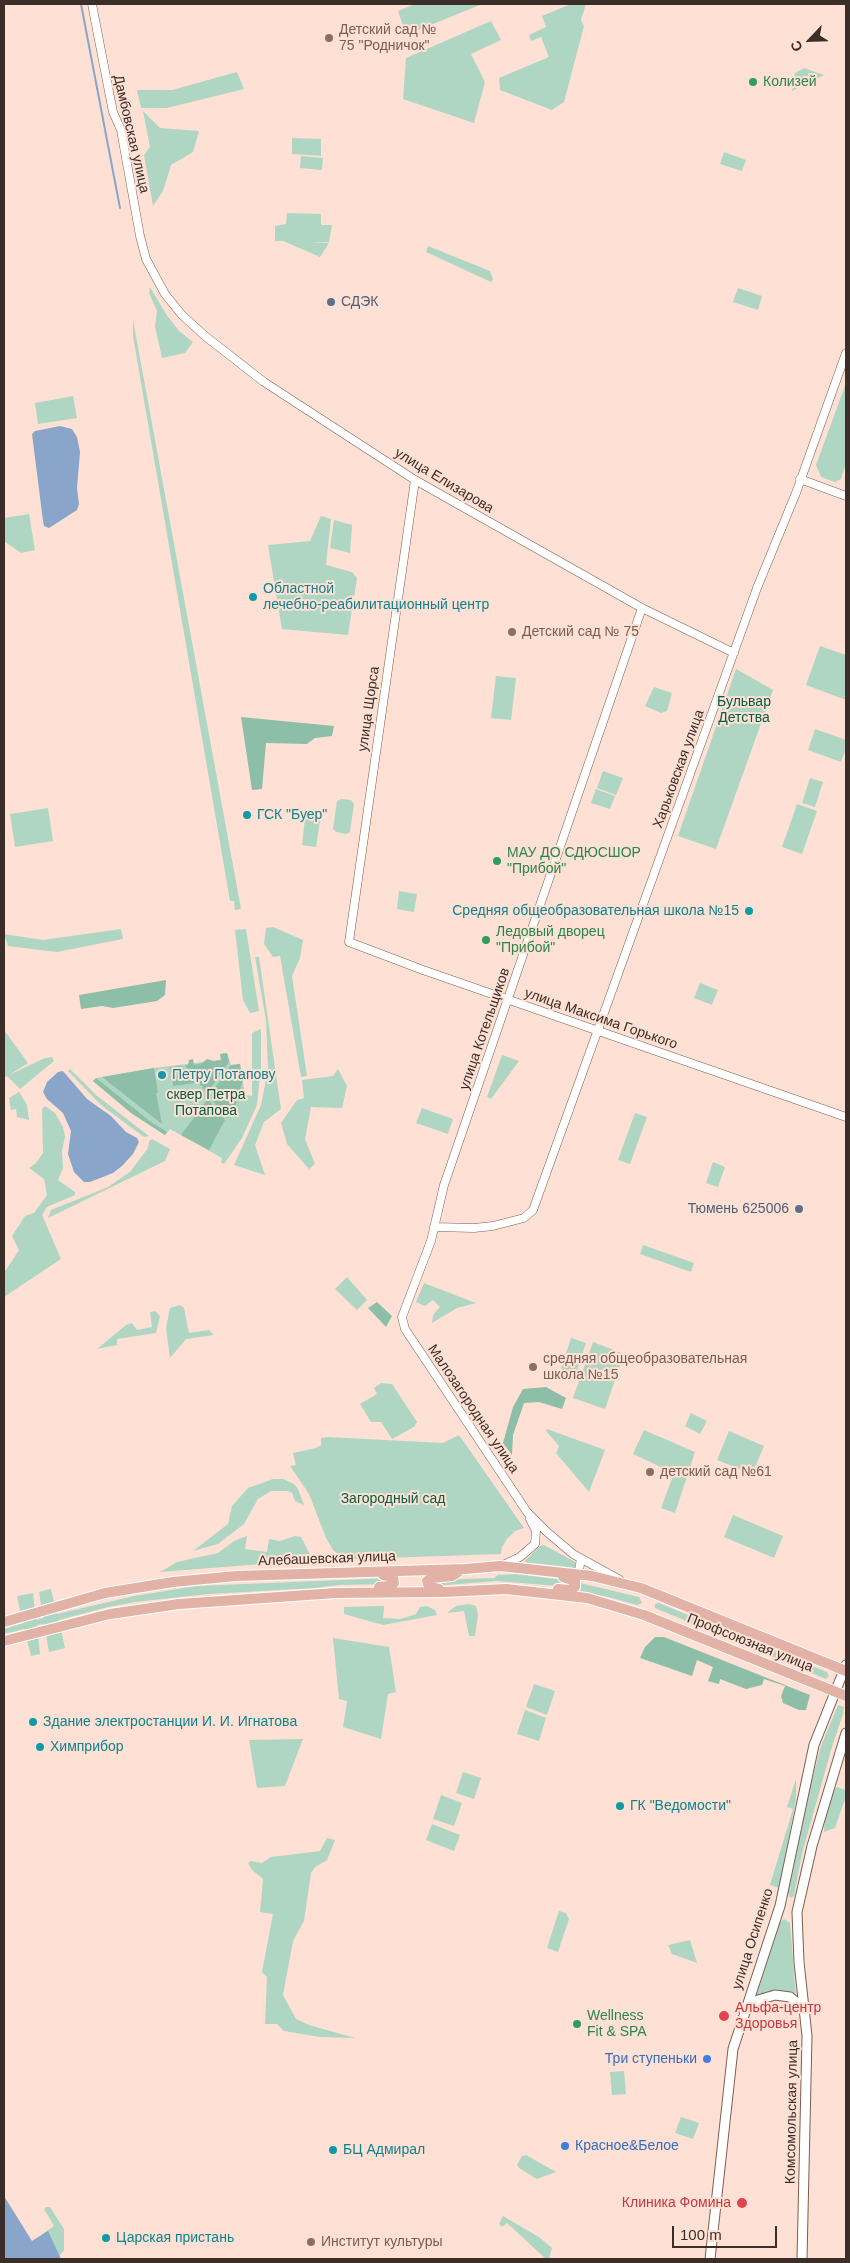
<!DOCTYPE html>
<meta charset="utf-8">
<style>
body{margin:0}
#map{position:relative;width:850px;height:2263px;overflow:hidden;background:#fee1d4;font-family:Helvetica,sans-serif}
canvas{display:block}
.frame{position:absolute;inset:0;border:5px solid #3b2e28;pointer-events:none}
.north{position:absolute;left:785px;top:15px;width:50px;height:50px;-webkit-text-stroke:4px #fee1d4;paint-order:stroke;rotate:246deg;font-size:14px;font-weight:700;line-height:20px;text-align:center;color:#3b2e28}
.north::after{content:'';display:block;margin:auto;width:18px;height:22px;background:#3b2e28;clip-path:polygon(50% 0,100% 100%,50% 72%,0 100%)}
.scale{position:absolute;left:672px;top:2226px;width:105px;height:22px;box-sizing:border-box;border:2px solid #3b2e28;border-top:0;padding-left:6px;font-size:15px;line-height:18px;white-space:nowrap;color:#3b2e28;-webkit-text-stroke:4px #fee1d4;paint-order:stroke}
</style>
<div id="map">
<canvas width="850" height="2263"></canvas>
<div class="frame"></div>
<div class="north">С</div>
<div class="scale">100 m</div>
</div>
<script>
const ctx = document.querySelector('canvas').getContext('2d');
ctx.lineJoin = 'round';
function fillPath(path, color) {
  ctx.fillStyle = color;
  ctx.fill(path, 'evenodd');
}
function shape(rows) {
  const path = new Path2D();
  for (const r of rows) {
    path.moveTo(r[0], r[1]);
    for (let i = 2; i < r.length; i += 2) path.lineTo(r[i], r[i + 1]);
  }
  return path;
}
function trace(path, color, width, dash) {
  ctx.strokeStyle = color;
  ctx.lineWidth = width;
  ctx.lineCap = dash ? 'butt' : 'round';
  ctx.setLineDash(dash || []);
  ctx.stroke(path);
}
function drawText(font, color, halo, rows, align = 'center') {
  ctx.font = font + ' Helvetica,sans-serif';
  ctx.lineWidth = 4;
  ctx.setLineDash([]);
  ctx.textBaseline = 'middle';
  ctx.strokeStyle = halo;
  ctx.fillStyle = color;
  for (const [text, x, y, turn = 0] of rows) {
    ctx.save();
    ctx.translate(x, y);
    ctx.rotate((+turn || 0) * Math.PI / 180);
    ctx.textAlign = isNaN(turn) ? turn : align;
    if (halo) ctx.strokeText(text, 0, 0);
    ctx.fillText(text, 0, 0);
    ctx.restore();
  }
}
fillPath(shape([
 [415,4,479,4,480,5,406,35,398,11],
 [571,4,586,4,581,20,584,26,564,102,552,110,500,90,499,78,549,57,541,37,531,41,529,35,546,27,542,16],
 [491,21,501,40,471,54,485,82,474,123,403,99,406,58],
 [804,68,824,75,792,91,795,73],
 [237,72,244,89,167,108,141,108,137,90,172,90],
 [143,111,160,128,199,131,193,152,171,165,163,191,153,206,144,155,150,147],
 [292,138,321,139,321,156,292,154],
 [724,152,746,160,742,171,720,164],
 [301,156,323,158,322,170,300,168],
 [287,213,321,214,321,225,332,225,329,242,310,242,329,243,320,257,283,241,275,241,275,226,286,224],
 [428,246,490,271,493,279,491,282,426,252],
 [150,287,166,314,179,331,193,342,185,353,162,358,155,326,157,311,149,293],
 [738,288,762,296,758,310,733,302],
 [133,320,241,909,235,910,234,901,230,901,133,336],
 [846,383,846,463,841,479,835,482,821,477,816,465],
 [73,396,77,418,38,424,35,403],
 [29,514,35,550,21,553,4,541,4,518],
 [321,516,331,519,326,565,352,572,357,578,348,635,282,629,268,545,310,541],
 [334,520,352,525,350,553,330,548],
 [820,646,846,655,846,700,806,685],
 [736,669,773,690,716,849,678,836],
 [496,676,516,678,511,720,491,718],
 [654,687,672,693,667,711,661,713,645,706],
 [815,729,846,740,846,748,841,762,808,750],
 [603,771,623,778,616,795,597,788],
 [810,778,823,782,815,807,802,803],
 [596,789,615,796,610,809,591,803],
 [341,799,351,800,354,804,350,832,346,834,336,832,333,829,337,801],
 [797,804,817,811,802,854,782,847],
 [48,808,53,841,15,847,10,814],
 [305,819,320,821,316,847,302,845],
 [399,891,417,894,414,912,397,909],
 [273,927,303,940,300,958,292,976,307,1076,301,1077,280,956,273,957,264,944,266,928],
 [121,929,123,939,57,952,8,946,4,934,43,940],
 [246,929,259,1011,250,1013,243,1000,235,930],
 [255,957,259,957,281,1109,264,1122,255,1145,265,1175,234,1165,261,1105,268,1070,266,1020],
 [700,983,718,990,712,1005,694,998],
 [261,1029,261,1066,257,1105,242,1138,224,1164,221,1162,222,1158,170,1129,165,1135,131,1113,93,1081,96,1078,154,1068,221,1060,220,1054,227,1053,231,1065,240,1064,245,1095,252,1096,252,1033],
 [4,1030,28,1063,9,1075,45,1058,52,1057,54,1061,20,1089,7,1076,4,1077],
 [502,1055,519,1061,491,1099,487,1097],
 [70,1069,96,1095,149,1136,144,1137,101,1105,68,1071],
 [338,1069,347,1086,342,1108,311,1107,305,1139,315,1164,309,1169,287,1144,281,1123,297,1100,304,1098,302,1080,333,1076],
 [19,1092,27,1105,29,1120,17,1117,16,1109,11,1110,9,1098],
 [45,1106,55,1113,63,1127,65,1137,62,1151,63,1168,58,1180,75,1192,75,1195,47,1207,42,1215,61,1259,4,1297,4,1273,19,1250,12,1236,25,1216,34,1213,47,1195,44,1179,29,1168,36,1163,43,1153,42,1109],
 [422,1108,453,1119,448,1134,416,1123],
 [635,1113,647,1117,630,1164,618,1160],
 [152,1139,170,1149,165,1161,48,1218,51,1210,108,1187,130,1172,148,1148,149,1141],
 [713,1162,725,1167,718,1187,706,1183],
 [643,1245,694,1263,691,1272,640,1254],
 [347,1277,367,1300,357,1310,335,1289],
 [424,1283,476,1303,457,1308,432,1323,433,1315,440,1307,433,1300,425,1306,416,1302],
 [180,1305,184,1308,189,1333,209,1330,214,1335,186,1339,170,1358,166,1328,170,1308],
 [155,1311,160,1316,156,1333,117,1339,117,1345,97,1349,126,1325,132,1323,137,1330,152,1327,150,1312],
 [571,1338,586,1343,576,1374,561,1369],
 [593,1342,624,1354,605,1409,573,1398],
 [381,1383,392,1384,417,1422,414,1427,392,1439,381,1422,371,1422,360,1404,377,1394,374,1388],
 [691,1413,707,1421,700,1434,685,1426],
 [547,1429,605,1450,589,1492,556,1453,559,1446,546,1431],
 [644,1430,695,1452,675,1513,661,1508,674,1473,633,1454],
 [729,1431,764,1446,752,1474,717,1460],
 [459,1435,524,1528,515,1531,507,1539,502,1547,501,1554,354,1559,342,1557,333,1550,326,1538,309,1494,290,1466,296,1465,293,1453,316,1448,321,1445,321,1438,328,1437,443,1443],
 [273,1479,283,1479,294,1484,298,1489,304,1505,295,1501,292,1493,288,1491,271,1491,258,1499,244,1524,218,1544,193,1551,228,1524,232,1506,248,1488],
 [733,1515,783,1536,774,1558,724,1537],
 [247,1536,245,1549,267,1552,269,1539,280,1541,295,1536,301,1537,313,1560,160,1572,177,1562,218,1553,234,1541],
 [544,1545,575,1562,575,1568,524,1562,540,1546],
 [516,1574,571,1581,569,1587,497,1581,434,1586,432,1580,494,1578,498,1575],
 [389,1578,389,1584,339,1585,315,1588,209,1594,135,1602,108,1607,59,1620,65,1648,49,1652,44,1624,37,1625,40,1654,31,1656,24,1629,4,1634,4,1629,23,1623,17,1596,33,1593,36,1620,43,1618,39,1592,51,1589,57,1614,134,1596,196,1586],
 [580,1583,639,1597,642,1603,637,1605,608,1597,574,1591],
 [659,1603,827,1672,829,1676,826,1679,821,1677,655,1608,655,1604],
 [469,1604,476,1606,478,1615,475,1636,469,1636,464,1611,447,1613,456,1606],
 [384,1606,383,1618,401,1619,416,1614,420,1607,427,1606,435,1610,437,1615,383,1625,344,1614,344,1607],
 [333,1638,389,1647,396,1692,388,1694,381,1739,343,1727,347,1701,339,1699],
 [534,1684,555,1691,547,1715,526,1707],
 [838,1705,844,1707,843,1714,831,1750,802,1854,794,1896,790,1898,788,1894,811,1783,821,1746],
 [525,1710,546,1718,539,1741,517,1734],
 [303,1739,285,1786,257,1788,249,1740],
 [463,1772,481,1778,474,1799,456,1793],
 [796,1779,796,1799,779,1888,770,1885,793,1809,787,1807],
 [837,1787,846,1790,846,1796,835,1828,824,1832,825,1816,834,1790],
 [441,1795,462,1803,454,1826,433,1819],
 [432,1824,460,1835,454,1851,426,1840],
 [327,1838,335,1840,327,1860,315,1867,311,1873,304,1921,293,1941,283,1995,296,2019,309,2025,355,2038,320,2037,284,2031,277,2024,265,2024,267,1977,262,1972,273,1914,260,1912,263,1879,252,1870,248,1863,251,1861,262,1863,271,1857,320,1851],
 [559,1911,566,1913,569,1919,558,1952,547,1948],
 [784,1919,790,1923,796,1996,791,1993,755,2000,780,1922],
 [690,1940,697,1963,672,1954,668,1945],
 [624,2071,626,2094,612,2095,610,2072],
 [681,2117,699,2123,693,2139,675,2133],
 [526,2155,556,2172,537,2179,519,2168,517,2165,522,2156],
 [46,2207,50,2207,64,2229,64,2250,58,2258,53,2258,41,2235,54,2226,44,2209],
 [503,2216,539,2237,552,2248,549,2259,546,2259,507,2223,502,2227,499,2224]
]), '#aed6c3');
fillPath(shape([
 [241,717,334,726,332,736,315,738,307,744,266,743,262,789,252,790],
 [166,980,165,995,157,1001,113,1008,102,1006,81,1009,79,995],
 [227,1053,229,1062,207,1093,185,1065,188,1065,189,1060,193,1059,194,1065,202,1063,207,1059,214,1061,221,1060,220,1054],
 [240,1064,243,1080,233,1114,227,1118,209,1096,231,1065],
 [181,1066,195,1083,173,1086,170,1067],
 [154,1068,158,1093,156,1093,162,1124,102,1077],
 [96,1078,151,1122,167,1132,165,1135,131,1113,93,1081],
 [208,1099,225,1120,209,1150,181,1135],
 [377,1302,392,1316,386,1327,368,1308],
 [546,1387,566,1398,562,1409,539,1402,524,1403,513,1435,512,1455,503,1443,513,1407,523,1389],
 [655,1637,664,1637,810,1695,806,1710,799,1710,783,1703,781,1696,785,1686,764,1679,762,1685,746,1689,720,1679,719,1684,708,1681,713,1667,697,1660,692,1676,640,1658,645,1647]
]), '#8dbea8');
fillPath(shape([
 [60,426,72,429,77,437,80,452,77,488,79,504,77,510,49,528,44,526,43,521,32,434,35,431],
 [63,1071,87,1099,111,1116,126,1132,137,1138,139,1142,133,1154,122,1166,113,1173,90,1182,84,1182,74,1172,68,1154,71,1131,63,1113,47,1099,43,1092,47,1082,58,1072],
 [4,2196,32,2241,48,2231,61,2259,4,2259]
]), '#89a5c9');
trace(shape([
 [81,4,120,208]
]), '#89a5c9', 2);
const tertiary = shape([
 [92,4,103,61,113,112,121,130,140,236,146,259,165,294,182,315,205,336,264,382,415,480,642,608,734,653],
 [800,479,846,496],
 [415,480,349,942,423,970,846,1117],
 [434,1227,474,1228,493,1226,524,1218,533,1210,757,588,796,493,846,353],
 [503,1565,520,1557,535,1544,536,1531,530,1519],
 [577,1580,581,1559],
 [620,1580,573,1554,547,1532,527,1512,405,1329,402,1317,431,1241,444,1185,642,608]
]);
const secondary = shape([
 [744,2011,758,2000,775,1995,790,1997,805,2009],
 [710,2259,733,2049,780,1906,814,1745,846,1665],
 [802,2259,807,2036,799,1962,797,1912,812,1846,846,1733]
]);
const primary = shape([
 [379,1587,390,1586,394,1583,393,1577,383,1575],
 [439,1589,429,1587,427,1581,432,1578,452,1576,458,1572],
 [558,1589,570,1590,575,1587,575,1581,563,1577],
 [4,1622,105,1593,173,1582,236,1576,465,1569,500,1566,592,1576,641,1588,846,1671],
 [4,1641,110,1614,179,1604,336,1593,444,1592,506,1589,587,1598,644,1615,846,1696]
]);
trace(tertiary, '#7c5e50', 9);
trace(secondary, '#7c5e50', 11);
trace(primary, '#fff', 12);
trace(tertiary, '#fff', 8);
trace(secondary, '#fff', 9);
trace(primary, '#e2b2a6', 10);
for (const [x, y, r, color] of [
 [329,38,5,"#8d6e63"],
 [753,82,5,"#2e9e5b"],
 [331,302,5,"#5c6f8a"],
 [253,597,5,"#0f9aa8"],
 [512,632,5,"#8d6e63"],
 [247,815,5,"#0f9aa8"],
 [497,861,5,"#2e9e5b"],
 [749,911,5,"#0f9aa8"],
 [486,940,5,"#2e9e5b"],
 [162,1075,5,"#0f9aa8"],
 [799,1209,5,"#5c6f8a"],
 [533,1367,5,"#8d6e63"],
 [650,1472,5,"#8d6e63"],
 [33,1722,5,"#0f9aa8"],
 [40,1747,5,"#0f9aa8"],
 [620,1806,5,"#0f9aa8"],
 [724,2016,6,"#e0444e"],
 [577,2024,5,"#2e9e5b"],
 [707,2059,5,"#3f7fe0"],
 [565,2146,5,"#3f7fe0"],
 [333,2150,5,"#0f9aa8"],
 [742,2203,6,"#e0444e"],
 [106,2238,5,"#0f9aa8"],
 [311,2242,5,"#8d6e63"]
]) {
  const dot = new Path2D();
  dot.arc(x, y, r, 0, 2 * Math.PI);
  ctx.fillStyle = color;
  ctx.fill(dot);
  trace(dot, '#fee1d4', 2);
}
drawText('14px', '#785e54', '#fee1d4', [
 ["Детский сад №",339,30],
 ["75 \"Родничок\"",339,46],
 ["Детский сад № 75",522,632],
 ["средняя общеобразовательная",543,1359],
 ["школа №15",543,1375],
 ["детский сад №61",660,1472],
 ["Институт культуры",321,2242]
], 'left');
drawText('14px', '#27864d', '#fee1d4', [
 ["Колизей",763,82],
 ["МАУ ДО СДЮСШОР",507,853],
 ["\"Прибой\"",507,869],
 ["Ледовый дворец",496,932],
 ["\"Прибой\"",496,948],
 ["Wellness",587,2016],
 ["Fit & SPA",587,2032]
], 'left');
drawText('14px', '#3b2e28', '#fee1d4', [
 ["Дамбовская улица",131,134,77],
 ["улица Елизарова",444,481,31],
 ["улица Щорса",369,709,-82],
 ["Харьковская улица",679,769,-70],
 ["улица Максима Горького",601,1019,19],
 ["улица Котельщиков",485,1029,-71],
 ["Малозагородная улица",473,1409,56],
 ["Алебашевская улица",327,1559,-2],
 ["Профсоюзная улица",750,1643,22],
 ["улица Осипенко",753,1939,-72],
 ["Комсомольская улица",792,2112,-89]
]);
drawText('14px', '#4e5e75', '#fee1d4', [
 ["СДЭК",341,302],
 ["Тюмень 625006",789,1209,"right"]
], 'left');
drawText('14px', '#0d838f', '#fee1d4', [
 ["Областной",263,589],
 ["лечебно-реабилитационный центр",263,605],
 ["ГСК \"Буер\"",257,815],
 ["Средняя общеобразовательная школа №15",739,911,"right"],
 ["Петру Потапову",172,1075],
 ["Здание электростанции И. И. Игнатова",43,1722],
 ["Химприбор",50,1747],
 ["ГК \"Ведомости\"",630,1806],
 ["БЦ Адмирал",343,2150],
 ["Царская пристань",116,2238]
], 'left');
drawText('14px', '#005e42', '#fee1d4', [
 ["Бульвар",744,702],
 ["Детства",744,718],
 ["сквер Петра",206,1095],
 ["Потапова",206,1111],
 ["Загородный сад",393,1499]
]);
drawText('14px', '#be3a42', '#fee1d4', [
 ["Альфа-центр",735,2008],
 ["Здоровья",735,2024],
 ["Клиника Фомина",731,2203,"right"]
], 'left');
drawText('14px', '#366cbe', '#fee1d4', [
 ["Три ступеньки",697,2059],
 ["Красное&Белое",575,2146,"left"]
], 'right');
</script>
